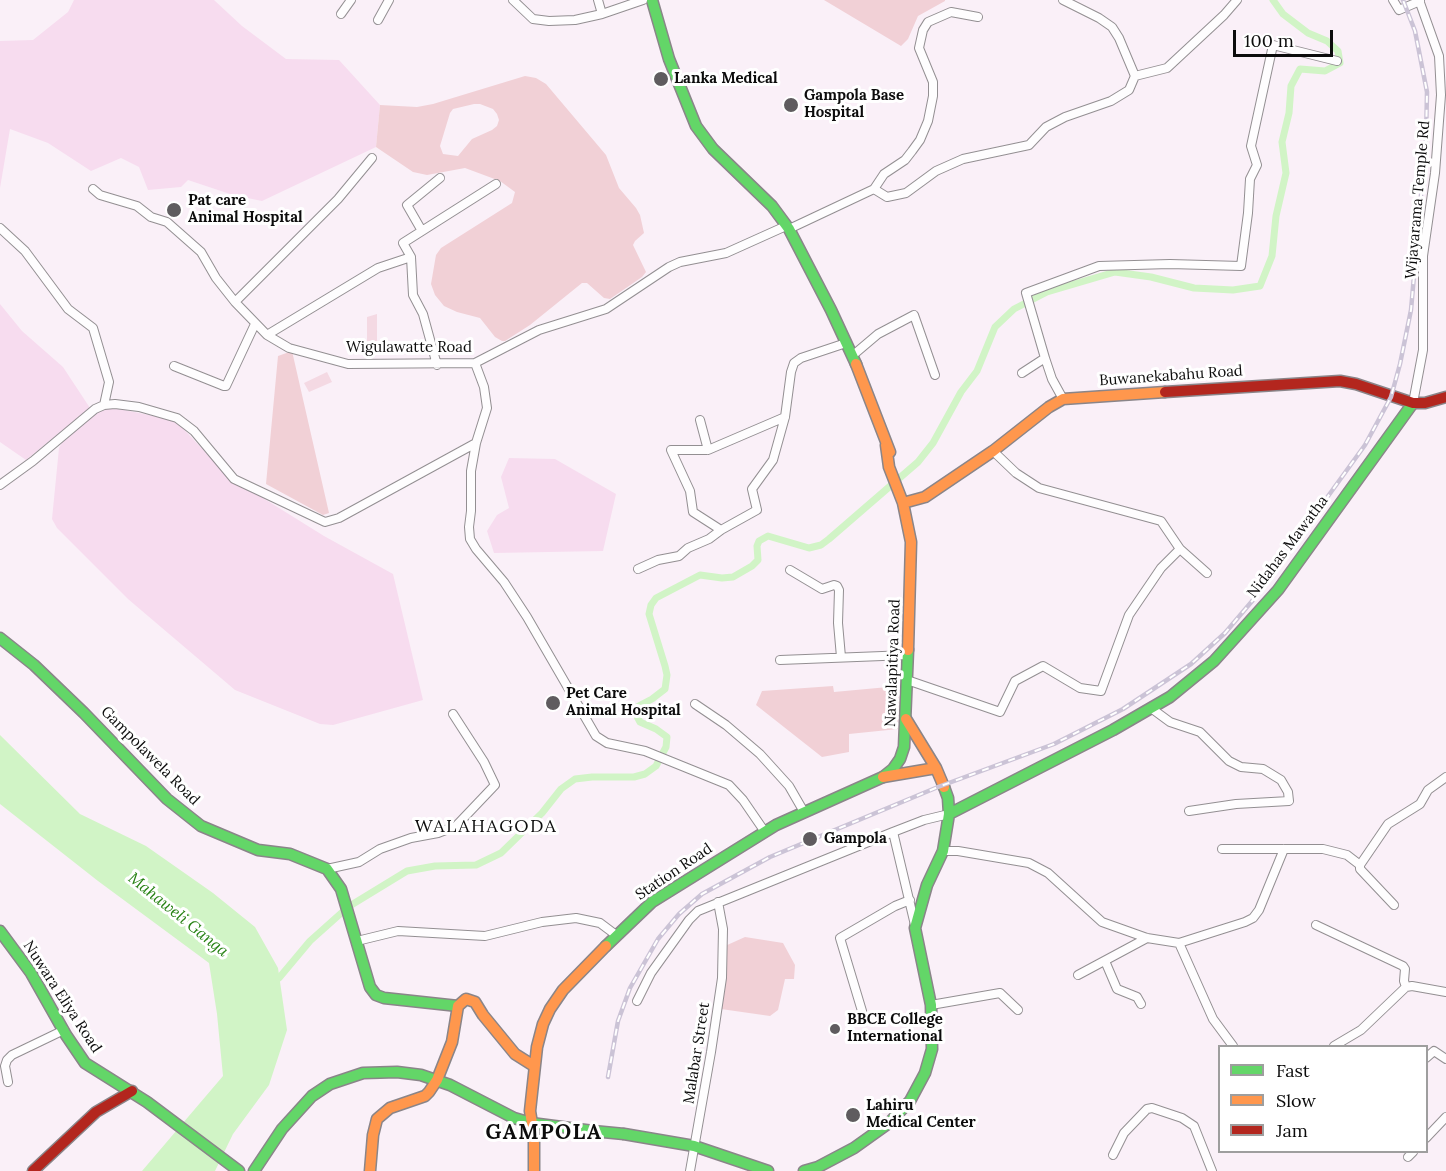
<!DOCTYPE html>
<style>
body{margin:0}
#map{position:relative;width:1446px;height:1171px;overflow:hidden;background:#faf0f8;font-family:Lora,serif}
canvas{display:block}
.legend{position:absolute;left:1218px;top:1045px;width:210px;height:108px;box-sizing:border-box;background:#fff;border:2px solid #9e9e9e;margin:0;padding:8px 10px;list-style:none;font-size:18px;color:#0c0c0c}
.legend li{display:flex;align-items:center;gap:12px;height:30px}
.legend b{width:30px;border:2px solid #9e9e9e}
.scale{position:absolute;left:1233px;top:30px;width:100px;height:27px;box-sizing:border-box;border:3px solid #0c0c0c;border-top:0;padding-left:8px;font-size:18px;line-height:21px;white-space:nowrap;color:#0c0c0c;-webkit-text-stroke:4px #fff;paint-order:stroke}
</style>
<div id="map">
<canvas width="1446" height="1171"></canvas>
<ul class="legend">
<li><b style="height:8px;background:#63d668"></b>Fast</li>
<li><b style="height:8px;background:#ff974d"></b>Slow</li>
<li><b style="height:8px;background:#b3261e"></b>Jam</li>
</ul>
<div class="scale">100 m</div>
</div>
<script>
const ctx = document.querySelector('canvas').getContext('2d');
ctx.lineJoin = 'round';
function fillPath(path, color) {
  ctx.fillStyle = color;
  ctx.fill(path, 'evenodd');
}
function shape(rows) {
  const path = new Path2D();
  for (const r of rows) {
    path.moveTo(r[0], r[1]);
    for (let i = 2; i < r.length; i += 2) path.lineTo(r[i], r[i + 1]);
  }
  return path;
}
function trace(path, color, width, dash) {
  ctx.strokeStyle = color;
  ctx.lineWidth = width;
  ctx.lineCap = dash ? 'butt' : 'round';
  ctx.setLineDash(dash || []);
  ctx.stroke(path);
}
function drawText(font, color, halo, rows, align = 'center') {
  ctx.font = font + ' Lora,serif';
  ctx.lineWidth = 6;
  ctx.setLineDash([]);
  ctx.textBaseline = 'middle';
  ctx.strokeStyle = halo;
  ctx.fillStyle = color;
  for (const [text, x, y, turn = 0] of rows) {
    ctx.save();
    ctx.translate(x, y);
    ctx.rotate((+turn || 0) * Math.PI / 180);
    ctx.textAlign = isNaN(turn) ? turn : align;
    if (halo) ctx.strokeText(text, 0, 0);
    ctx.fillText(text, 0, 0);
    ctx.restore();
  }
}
fillPath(shape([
 [74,0,214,0,242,26,286,59,339,60,380,105,376,147,262,201,233,195,188,180,181,187,148,190,139,167,121,158,91,171,48,143,10,129,0,188,0,41,33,40,68,12],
 [0,304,22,331,63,367,90,408,26,460,0,442],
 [110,407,168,419,179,424,220,468,242,485,324,536,393,574,423,700,333,725,320,724,235,690,128,599,57,528,52,519,59,448,64,439,102,408],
 [509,458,555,459,616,494,603,551,494,553,487,531,497,515,509,508,501,477]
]), '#f7dcef');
fillPath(shape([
 [824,0,945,0,945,1,918,16,908,39,901,46],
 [525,76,536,78,546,84,606,155,619,188,636,208,640,215,644,233,635,241,633,245,646,272,642,277,610,299,604,298,587,283,582,283,530,325,505,341,502,341,495,337,480,318,457,312,444,306,435,295,431,284,436,255,441,248,512,203,515,192,500,181,465,168,427,175,413,172,376,147,380,105,417,107,433,104],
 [474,104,480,104,493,109,497,114,499,120,497,126,492,130,472,139,458,156,443,154,440,146,450,113,453,109],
 [292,351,329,513,323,515,266,484,278,356],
 [833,686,834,692,899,686,898,729,849,734,849,752,822,757,756,705,762,691],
 [745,937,783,943,795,965,794,979,785,979,778,1010,770,1016,721,1009,725,946]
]), '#f1d0d6');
fillPath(shape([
 [377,314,377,342,367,342,367,317],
 [327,372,332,382,309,392,304,383]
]), '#f4d9e3');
fillPath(shape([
 [0,735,80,814,146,846,213,893,255,927,278,968,287,1030,269,1085,233,1134,215,1171,142,1171,223,1076,217,1014,209,963,98,881,0,804]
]), '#d1f4c6');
trace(shape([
 [279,978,310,941,348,907,407,871,435,866,476,865,501,853,542,813,561,789,575,779,592,777,634,777,645,774,656,766,666,747,667,737,656,729,640,722,633,709,652,699,665,689,667,675,665,666,649,614,651,605,656,598,700,575,722,578,733,577,752,566,758,560,757,546,759,541,768,536,809,548,821,545,829,539,918,462,933,443,961,392,977,371,995,327,1014,309,1047,292,1115,272,1151,277,1194,288,1233,290,1260,286,1272,256,1276,216,1286,173,1282,142,1289,113,1291,86,1300,69,1325,71,1340,63,1338,51,1327,41,1308,33,1283,14,1273,0]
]), '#d1f4c6', 7);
const street = shape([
 [513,0,533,19,549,21,575,20,602,14,643,0],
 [598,0,602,14],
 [1063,0,1099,18,1112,27,1119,38,1135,76],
 [1393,0,1399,10,1420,1],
 [341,14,351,0],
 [378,20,389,0],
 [93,189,100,195,137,206,151,217,167,222,201,252,216,278,235,302,267,335,289,348,348,364,475,363,539,330,606,309,669,267,680,262,726,253,786,226],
 [874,189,887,197,906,193,936,171,963,159,1029,145,1046,127,1065,117,1111,101,1129,90,1135,76,1167,68,1224,15,1237,0],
 [874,189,884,174,905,160,912,151,920,140,928,121,933,96,933,82,919,48,923,30,928,22,951,12,978,17],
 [0,228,25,251,68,309,93,328,109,382,104,405],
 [789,229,874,189],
 [422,231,407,205,440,178],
 [235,302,338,199,372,158],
 [267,335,378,268,411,257],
 [852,356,878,334,914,315,935,375],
 [1045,358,1026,293,1099,266,1170,264,1241,266,1248,213,1250,179,1257,165,1251,146,1273,45,1337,61],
 [475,363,484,387,487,408,476,443,471,471,471,511,469,527,470,539,476,549,504,582,527,617,596,736,607,743,645,751,729,785,743,800,765,832],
 [437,365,423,314,413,295,411,257,403,243,496,184],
 [174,366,224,386,226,386,255,324],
 [1022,373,1045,358,1052,379,1063,399],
 [1413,403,1423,350,1423,256,1435,173,1441,95,1439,56,1419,0],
 [700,420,708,450,671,450,690,491,693,512,721,530],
 [708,450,785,417],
 [993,451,1016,473,1039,488,1161,521,1180,549,1207,573],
 [0,485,33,461,95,409,104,405,115,404,139,407,177,418,194,431,234,479,325,522,339,518,476,443],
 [638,569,658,560,679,556,688,548,709,539,721,530,757,510,752,489,773,460,785,417,791,372,794,363,801,358,846,343],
 [790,570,822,589,834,585,837,586,839,590,838,623,841,657],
 [780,660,908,655],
 [907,680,1000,712,1015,681,1043,666,1080,688,1101,691,1129,615,1161,568,1180,549],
 [695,704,726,725,760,754,789,786,804,812],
 [1151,708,1170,722,1200,732,1229,761,1241,767,1263,769,1281,780,1288,792,1289,801,1236,804,1189,811],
 [1222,849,1323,849,1347,855,1360,865],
 [943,851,958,851,1029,863,1048,873,1102,922,1147,938,1179,943,1213,1019,1233,1046],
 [327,869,359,862,380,849,411,838,438,833,456,826,495,785,484,762,453,714],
 [1394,905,1360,869,1360,865,1388,824,1420,804,1428,790,1446,777],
 [915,925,893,832,924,820,949,814],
 [1316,925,1403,966,1405,969,1404,981,1406,987],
 [357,941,398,931,485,936,542,922,576,918,600,923,616,935],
 [1179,943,1245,922,1253,918,1259,910,1284,849],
 [1105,961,1117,989,1137,997,1141,1004],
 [1078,975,1147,938],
 [637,1001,651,973,689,920,698,911,893,832],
 [931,1005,1000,993,1018,1010],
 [862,1011,840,938,895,906,910,900],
 [1334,1046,1361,1030,1406,987,1412,986,1446,992],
 [1426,1058,1434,1051,1446,1059],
 [8,1082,5,1066,7,1060,12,1055,64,1030],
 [1426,1138,1446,1117],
 [1113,1155,1124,1133,1147,1109,1152,1108,1182,1118,1194,1126,1212,1171],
 [1408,1157,1413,1152],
 [690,1171,711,1052,722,978,723,929,718,902]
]);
const fast = shape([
 [652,0,669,59,696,126,713,149,772,206,789,229,831,310,856,364],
 [0,638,34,665,84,713,167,799,201,826,258,850,290,854,327,869,341,889,370,987,376,995,384,998,458,1006],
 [949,814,1113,730,1170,697,1214,661,1278,590,1413,403],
 [0,931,31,973,66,1035,85,1063,147,1102,239,1171],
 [606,946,652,902,776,825,883,777,893,769,900,759,904,747,908,650],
 [531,1123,593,1131],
 [624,1134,694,1146,768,1171],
 [254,1171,282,1129,312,1096,330,1084,363,1073,397,1072,421,1075,450,1085,514,1118,531,1123],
 [804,1171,818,1167,854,1148,889,1123,910,1101,925,1073,932,1049,931,1005,915,928,927,885,943,851,949,814,948,798,944,787]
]);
const slow = shape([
 [856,364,890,452],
 [886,445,889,467,903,503,911,542,908,650],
 [903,503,925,497,993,451,1049,407,1063,399,1165,392],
 [906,719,936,768,944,787],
 [883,777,936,768],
 [370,1171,373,1135,377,1119,390,1108,425,1096,429,1092,437,1080,452,1042,458,1006,466,999,475,1002,483,1015,515,1054,534,1066],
 [534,1171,534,1136,530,1111,537,1047,543,1024,550,1009,563,990,606,946]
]);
const jam = shape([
 [1165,392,1340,381,1356,384,1413,403,1425,403,1446,397],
 [33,1171,96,1112,132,1091]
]);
trace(street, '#938f92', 10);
trace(fast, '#8a8589', 13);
trace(slow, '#8a8589', 13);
trace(jam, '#8a8589', 13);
trace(street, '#fefdfe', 8);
trace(fast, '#63d668', 10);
trace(slow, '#ff974d', 10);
trace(jam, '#b3261e', 10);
const rail = shape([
 [608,1077,618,1021,630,988,658,939,679,914,702,894,770,857,938,787,1054,744,1123,709,1191,664,1225,633,1253,600,1365,445,1391,397,1400,364,1411,310,1426,138,1427,92,1415,31,1403,0]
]);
trace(rail, '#cbc3d6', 4.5);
trace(rail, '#fff', 2, [7]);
const fastBridge = shape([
 [593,1131,624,1134]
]);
trace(fastBridge, '#8a8589', 13, []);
trace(fastBridge, '#63d668', 10);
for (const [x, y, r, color] of [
 [661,79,8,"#5f5c5f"],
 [791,105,8,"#5f5c5f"],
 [174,210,8,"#5f5c5f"],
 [553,703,8,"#5f5c5f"],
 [810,839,8,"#5f5c5f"],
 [835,1029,6,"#5f5c5f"],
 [853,1115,8,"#5f5c5f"]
]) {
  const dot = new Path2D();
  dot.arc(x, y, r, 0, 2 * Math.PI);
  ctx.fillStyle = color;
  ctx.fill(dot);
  trace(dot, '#fff', 2);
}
drawText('bold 15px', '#0c0c0c', '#fff', [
 ["Lanka Medical",674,79],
 ["Gampola Base",804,96],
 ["Hospital",804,113],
 ["Pat care",188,201],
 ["Animal Hospital",188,218],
 ["Pet Care",566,694],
 ["Animal Hospital",566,711],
 ["Gampola",824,839],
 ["BBCE College",847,1020],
 ["International",847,1037],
 ["Lahiru",866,1106],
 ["Medical Center",866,1123]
], 'left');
drawText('15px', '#0c0c0c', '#fff', [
 ["Wijayarama Temple Rd",1418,200,-85],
 ["Wigulawatte Road",409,348],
 ["Buwanekabahu Road",1171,376,-4],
 ["Nidahas Mawatha",1288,547,-53],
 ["Nawalapitiya Road",893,663,-88],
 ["Gampolawela Road",150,756,45],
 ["Station Road",674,872,-34],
 ["Nuwara Eliya Road",62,997,57],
 ["Malabar Street",697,1053,-81]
]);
drawText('italic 16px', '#278214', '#fff', [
 ["Mahaweli Ganga",178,915,39]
]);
ctx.letterSpacing = '1.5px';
drawText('18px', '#0c0c0c', '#fff', [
 ["WALAHAGODA",486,827]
]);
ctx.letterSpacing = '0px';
ctx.letterSpacing = '1.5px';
drawText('bold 21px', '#0c0c0c', '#fff', [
 ["GAMPOLA",544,1133]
]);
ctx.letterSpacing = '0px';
</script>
